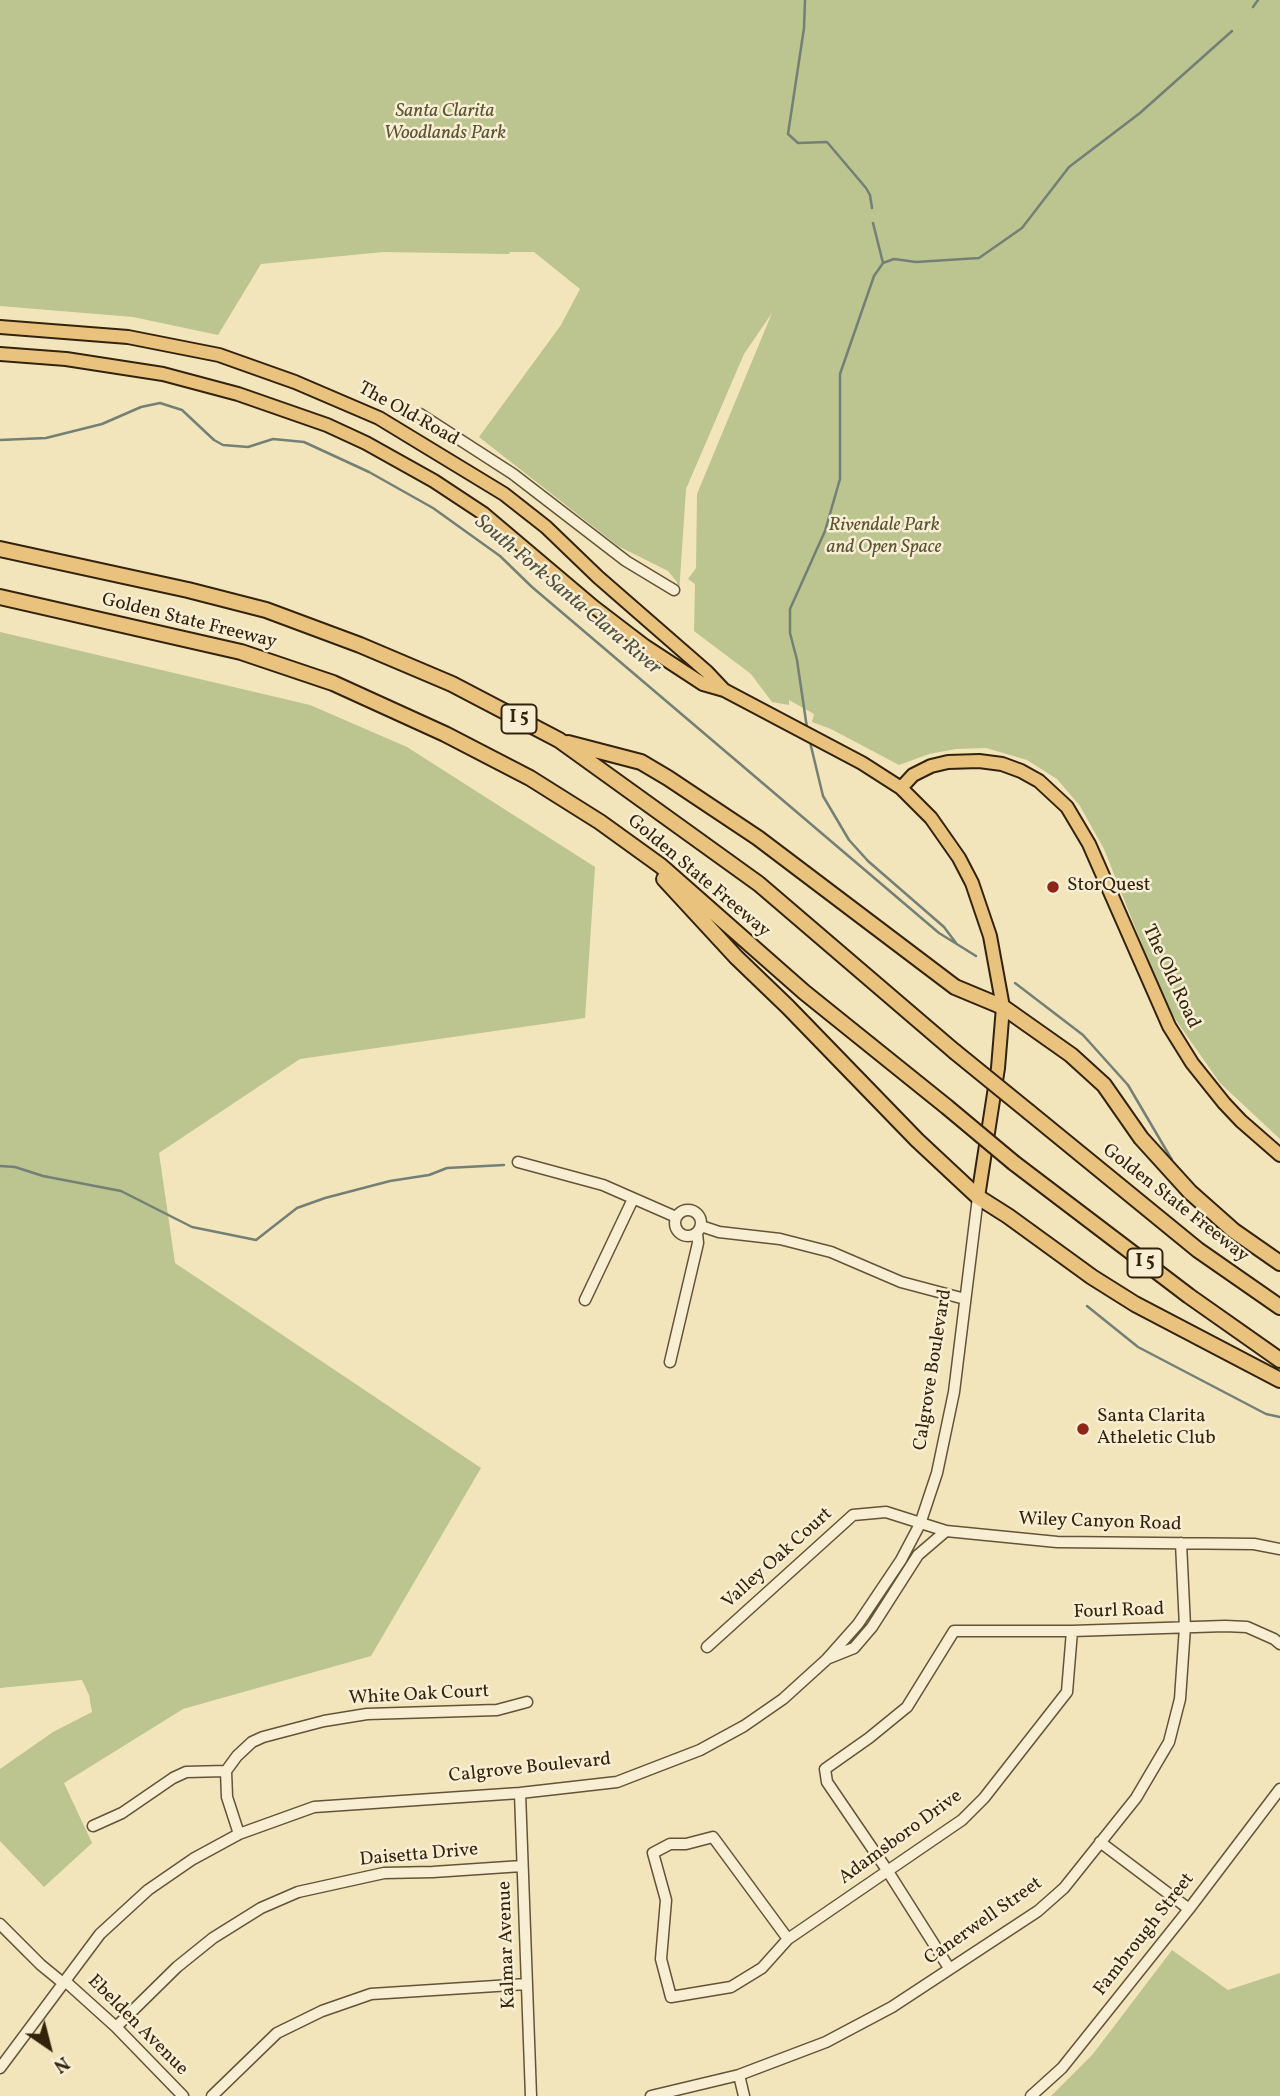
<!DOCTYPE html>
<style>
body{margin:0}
#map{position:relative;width:1280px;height:2096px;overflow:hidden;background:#f2e5bb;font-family:Vollkorn,serif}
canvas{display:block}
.north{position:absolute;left:14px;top:2012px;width:70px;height:70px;-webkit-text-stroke:5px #f7eed3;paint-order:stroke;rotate:145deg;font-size:19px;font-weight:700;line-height:28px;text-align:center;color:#33230d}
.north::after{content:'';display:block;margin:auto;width:24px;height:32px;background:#33230d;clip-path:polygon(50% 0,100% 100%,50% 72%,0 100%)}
</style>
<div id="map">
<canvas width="1280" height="2096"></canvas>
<div class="north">N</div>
</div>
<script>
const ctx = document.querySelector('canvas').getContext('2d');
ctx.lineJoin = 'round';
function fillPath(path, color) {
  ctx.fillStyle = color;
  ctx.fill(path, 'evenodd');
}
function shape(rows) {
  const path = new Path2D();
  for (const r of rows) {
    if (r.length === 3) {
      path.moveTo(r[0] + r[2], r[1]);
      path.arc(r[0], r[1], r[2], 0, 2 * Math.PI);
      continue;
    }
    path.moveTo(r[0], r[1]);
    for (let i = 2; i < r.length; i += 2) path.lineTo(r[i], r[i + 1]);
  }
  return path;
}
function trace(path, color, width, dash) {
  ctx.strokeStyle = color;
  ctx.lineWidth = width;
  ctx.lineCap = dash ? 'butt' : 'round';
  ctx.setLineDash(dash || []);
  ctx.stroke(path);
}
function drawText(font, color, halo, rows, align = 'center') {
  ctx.font = font + ' Vollkorn,serif';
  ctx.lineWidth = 5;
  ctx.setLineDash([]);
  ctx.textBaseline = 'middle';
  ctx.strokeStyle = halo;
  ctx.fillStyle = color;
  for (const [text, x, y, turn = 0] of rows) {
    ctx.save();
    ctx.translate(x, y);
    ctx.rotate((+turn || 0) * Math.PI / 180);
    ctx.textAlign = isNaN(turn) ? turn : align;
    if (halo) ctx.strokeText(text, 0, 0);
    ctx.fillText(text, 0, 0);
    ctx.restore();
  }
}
fillPath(shape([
 [0,0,1280,0,1280,1139,1220,1083,1173,1016,1151,967,1104,849,1080,806,1057,779,1027,760,986,748,956,749,929,754,899,765,831,729,812,722,814,714,789,700,789,705,772,702,751,674,694,631,695,584,688,579,696,568,697,494,772,313,744,354,686,489,679,594,677,582,668,571,618,546,479,437,561,325,580,289,534,252,510,252,509,254,383,252,261,264,218,335,133,317,0,306],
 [0,632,310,705,407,747,595,867,585,1018,300,1059,159,1153,175,1263,481,1468,371,1656,183,1709,64,1783,92,1843,44,1887,0,1841,0,1769,53,1732,92,1712,89,1695,82,1680,0,1688],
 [1172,1950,1228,1990,1280,1973,1280,2096,1051,2096,1093,2054]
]), '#bcc490');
trace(shape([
 [805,0,804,28,788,134,798,143,827,142,866,188,870,195,872,208],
 [1253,7,1258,0],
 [873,223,883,263],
 [0,440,46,438,102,424,141,407,160,403,182,410,214,440,223,445,248,447,273,439,304,442,369,472,433,508,500,556,532,587,939,933,976,956],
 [807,728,797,660,790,633,790,609,825,531,840,479,840,374,874,276,883,263,894,259,916,262,979,258,1022,228,1069,167,1140,113,1232,31],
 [810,742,823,796,849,840,868,861,944,927,956,943],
 [1015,983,1083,1035,1128,1085,1172,1160],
 [0,1166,15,1167,43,1176,121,1191,192,1227,256,1240,297,1208,325,1198,390,1181,429,1175,447,1168,504,1165],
 [1087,1306,1138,1347,1266,1414,1280,1417]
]), '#747f75', 2.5);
const minor = shape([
 [420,414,513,474,626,561,674,590],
 [518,1162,603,1185,676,1217],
 [688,1223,13],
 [701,1226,719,1232,780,1239,831,1252,901,1282,965,1299],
 [585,1300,633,1199],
 [670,1362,698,1243,697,1233],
 [707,1647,853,1515,886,1512,946,1531,1057,1542,1254,1544,1280,1549],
 [829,1658,854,1648,872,1627,918,1555,946,1531],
 [520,1793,531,2096],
 [93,1826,122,1813,173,1778,186,1772,226,1771],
 [239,1834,227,1797,226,1771,237,1756,252,1742,263,1737,324,1721,367,1714,497,1710,527,1702],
 [1100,1842,1189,1909],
 [0,1924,41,1965,63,1983],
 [788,1939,713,1837,686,1844,670,1844,653,1853,666,1900,661,1959,671,1997,731,1987,762,1968,788,1939,962,1820,984,1798,1067,1692,1072,1631],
 [949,1968,887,1870,827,1782,825,1769,869,1738,907,1707,954,1631,1072,1631,1225,1626,1247,1627,1274,1639,1280,1644],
 [65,1981,116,2027,183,2096],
 [116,2027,177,1967,213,1938,261,1908,298,1892,384,1873,433,1872,522,1866],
 [0,2068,100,1934,148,1890,193,1859,239,1834,314,1807,520,1793,617,1782,700,1750,744,1726,783,1699,826,1660,858,1624,901,1560,920,1524,937,1473,954,1392,978,1197],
 [739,2075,744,2096],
 [212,2096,277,2033,322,2011,371,1994,527,1984],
 [651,2096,739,2075,826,2042,892,2007,1038,1911,1064,1888,1136,1798,1169,1742,1180,1699,1185,1627,1181,1543],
 [1031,2096,1062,2068,1189,1909,1280,1789]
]);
const major = shape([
 [0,327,128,337,219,355,295,382,379,418,504,494,546,527,598,577,707,672,724,690],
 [0,354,66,359,163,374,238,394,327,425,366,443,434,481,484,514,594,607,645,646,703,684,724,690,862,763,901,788,931,818,959,858,972,883,990,936,1003,1007,998,1068,978,1197],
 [901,788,913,775,931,766,948,762,979,761,1002,764,1021,771,1039,781,1067,807,1089,844,1169,1026,1192,1063,1224,1103,1241,1121,1280,1155]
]);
const highway = shape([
 [0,549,188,590,266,610,360,645,452,684,559,740,759,884,954,1051],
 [0,597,241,652,333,683,445,734,530,778,600,822,661,866,804,992,947,1107],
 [568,743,641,762,668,778,758,838,955,987,1003,1007,1071,1055,1104,1085,1141,1138,1190,1192,1234,1231,1280,1263],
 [664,879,736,957,788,1007,917,1140,978,1197,1008,1216,1092,1277,1135,1304,1280,1380],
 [1029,1112,1198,1250,1280,1307],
 [1014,1163,1189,1296,1280,1360]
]);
trace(minor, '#635438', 13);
trace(major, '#33230d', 16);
trace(highway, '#33230d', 18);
trace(minor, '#f7eed3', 10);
trace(major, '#e9c27e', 12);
trace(highway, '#e9c27e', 14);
const highwayBridge = shape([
 [954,1051,1029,1112],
 [947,1107,1014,1163]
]);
trace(highwayBridge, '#33230d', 18, []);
trace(highwayBridge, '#e9c27e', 14);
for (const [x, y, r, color] of [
 [1053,887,7,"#8f2418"],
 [1083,1429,7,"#8f2418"]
]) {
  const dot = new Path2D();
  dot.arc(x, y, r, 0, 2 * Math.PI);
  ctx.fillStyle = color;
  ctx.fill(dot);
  trace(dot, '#f7eed3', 2.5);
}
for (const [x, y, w] of [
 [519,719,35],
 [1145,1263,35]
]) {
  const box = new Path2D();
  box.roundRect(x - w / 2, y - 14.5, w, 29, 5);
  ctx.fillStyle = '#f7eed3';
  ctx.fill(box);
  trace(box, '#33230d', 2);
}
drawText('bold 18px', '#33230d', null, [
 ["I 5",519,719],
 ["I 5",1145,1263]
]);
drawText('italic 19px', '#5c5334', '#f7eed3', [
 ["Santa Clarita",445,113],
 ["Woodlands Park",445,135],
 ["Rivendale Park",884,527],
 ["and Open Space",884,549]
]);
drawText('19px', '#33230d', '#f7eed3', [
 ["The Old Road",408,415,29],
 ["Golden State Freeway",189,622,14],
 ["Golden State Freeway",698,877,40],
 ["The Old Road",1170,977,65],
 ["Golden State Freeway",1175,1204,38],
 ["Calgrove Boulevard",934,1370,-81],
 ["Wiley Canyon Road",1100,1523,2],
 ["Valley Oak Court",778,1559,-42],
 ["Fourl Road",1119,1612,-2],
 ["White Oak Court",419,1696,-3],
 ["Calgrove Boulevard",530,1769,-6],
 ["Adamsboro Drive",901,1838,-36],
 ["Daisetta Drive",419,1856,-5],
 ["Canerwell Street",984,1922,-35],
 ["Fambrough Street",1145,1935,-52],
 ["Kalmar Avenue",508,1945,-92],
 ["Ebelden Avenue",137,2026,45]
]);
drawText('19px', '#33230d', '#f7eed3', [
 ["StorQuest",1067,887],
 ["Santa Clarita",1097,1418],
 ["Atheletic Club",1097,1440]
], 'left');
drawText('italic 21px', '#535141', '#f7eed3', [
 ["South Fork Santa Clara River",567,596,40]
]);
</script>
